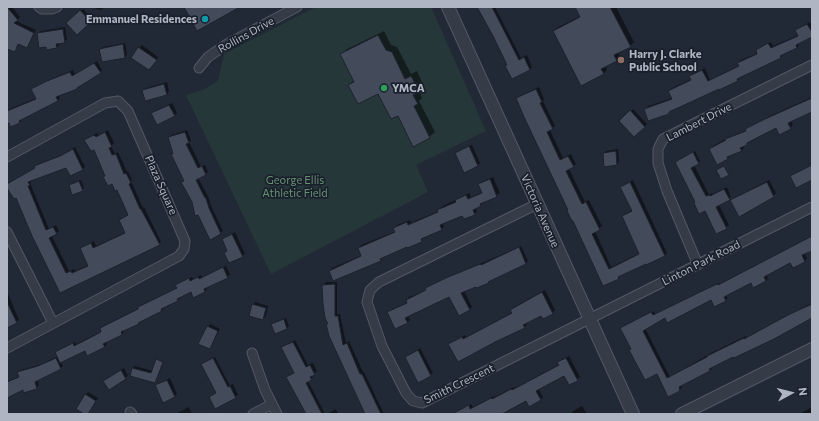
<!DOCTYPE html>
<style>
body{margin:0}
#map{position:relative;width:819px;height:421px;overflow:hidden;background:#222936;font-family:Commissioner,sans-serif}
canvas{display:block}
.frame{position:absolute;inset:0;border:8px solid #afb5c3;pointer-events:none}
.north{position:absolute;left:771px;top:373px;width:40px;height:40px;-webkit-text-stroke:3px #1a202b;paint-order:stroke;rotate:83deg;font-size:11px;font-weight:700;line-height:16px;text-align:center;color:#afb5c3}
.north::after{content:'';display:block;margin:auto;width:14px;height:18px;background:#afb5c3;clip-path:polygon(50% 0,100% 100%,50% 72%,0 100%)}
</style>
<div id="map">
<canvas width="819" height="421"></canvas>
<div class="frame"></div>
<div class="north">N</div>
</div>
<script>
const ctx = document.querySelector('canvas').getContext('2d');
ctx.lineJoin = 'round';
function fillPath(path, color) {
  ctx.fillStyle = color;
  ctx.fill(path, 'evenodd');
}
function shape(rows) {
  const path = new Path2D();
  for (const r of rows) {
    path.moveTo(r[0], r[1]);
    for (let i = 2; i < r.length; i += 2) path.lineTo(r[i], r[i + 1]);
  }
  return path;
}
function trace(path, color, width, dash) {
  ctx.strokeStyle = color;
  ctx.lineWidth = width;
  ctx.lineCap = dash ? 'butt' : 'round';
  ctx.setLineDash(dash || []);
  ctx.stroke(path);
}
function drawText(font, color, halo, rows, align = 'center') {
  ctx.font = font + ' Commissioner,sans-serif';
  ctx.lineWidth = 3.5;
  ctx.setLineDash([]);
  ctx.textBaseline = 'middle';
  ctx.strokeStyle = halo;
  ctx.fillStyle = color;
  for (const [text, x, y, turn = 0] of rows) {
    ctx.save();
    ctx.translate(x, y);
    ctx.rotate((+turn || 0) * Math.PI / 180);
    ctx.textAlign = isNaN(turn) ? turn : align;
    if (halo) ctx.strokeText(text, 0, 0);
    ctx.fillText(text, 0, 0);
    ctx.restore();
  }
}
fillPath(shape([
 [316,7,431,7,486,131,416,165,428,192,271,274,186,95,203,90,218,81,224,54]
]), '#263739');
fillPath(shape([
 [7,7,12,7,20,17,16,21,36,30,26,47,19,43,14,51,7,47],
 [90,7,104,7,101,10],
 [477,7,495,7,521,58,527,55,532,67,530,69,512,78,508,65],
 [576,7,616,7,634,42,630,46,618,52,620,56,616,60,605,66,607,70,603,74,554,31,558,27,581,16],
 [83,9,92,19,77,33,67,23],
 [810,22,812,26,812,35,798,43,799,45,797,48,783,54,781,57,740,77,738,80,671,110,669,113,645,109,648,106,672,98,669,91,672,88,691,79,690,76,692,74,705,68,710,80,740,65,739,63,741,60,758,53,757,50,759,48,771,42,773,46,798,35,796,30],
 [65,27,67,39,64,42,59,43,59,45,57,47,46,46,38,33,41,31],
 [384,31,391,45,397,47,411,74,417,71,424,86,419,91,422,98,419,101,435,132,429,137,398,114,379,92,349,85,354,80,341,55,347,49],
 [125,43,127,54,125,57,100,49,103,47],
 [142,45,158,57,152,66,139,48],
 [97,61,102,70,100,73,77,88,59,95,60,98,57,100,21,119,22,120,19,123,7,122,7,110,36,98,32,90,35,87,51,79,73,70,75,75],
 [167,82,169,91,167,94,146,100,144,90,146,88],
 [539,87,544,99,543,101,555,126,550,130,563,158,571,154,576,164,569,169,585,202,589,200,602,226,595,231,611,267,640,253,623,216,632,210,621,187,633,180,667,253,665,255,646,262,604,285,517,98,520,96],
 [812,97,812,111,791,121,793,125,790,128,776,127,743,146,744,148,741,151,730,155,728,158,718,164,710,149,713,146,729,137,747,130,749,127,768,117],
 [172,103,177,113,174,116,155,111],
 [633,109,647,124,634,136,620,121],
 [108,130,114,143,111,146,115,154,118,152,127,172,128,171,132,180,131,181,143,208,144,207,161,242,159,244,61,292,17,196,7,185,36,167,38,164,64,154,75,147,85,167,82,169,67,166,31,180,32,181,30,183,49,229,56,225,59,231,52,236,69,271,74,269,75,271,89,265,81,248,94,241,96,246,126,232,120,220,129,214,117,188,106,175,94,148,88,138,97,133,99,136],
 [187,130,191,140,189,142,201,167,205,165,208,172,198,178,208,196,211,206,223,231,210,239,182,182,185,180,169,138,171,135],
 [472,145,480,163,477,166,456,153,458,151],
 [618,149,619,162,617,164,604,153,606,151],
 [695,151,700,161,694,165,709,195,712,193,713,194,727,187,731,197,719,205,729,225,717,233,705,210,696,202,676,162],
 [493,177,500,193,475,208,477,211,474,214,463,214,443,223,444,226,442,229,424,237,421,241,407,246,383,258,380,260,330,271,332,268,362,255,359,248,361,245,396,231,395,228,397,225,410,220,411,223,417,220,439,211,441,207,469,193,471,197,483,192,479,185,482,182],
 [81,180,84,188,82,190,70,185,72,183],
 [769,180,776,193,773,196,731,200,734,198],
 [235,232,245,254,242,256,225,253,228,250,223,240],
 [812,236,812,249,804,253,807,258,805,261,793,267,791,262,766,274,768,278,766,281,751,282,726,295,728,298,725,300,711,299,665,317,645,328,670,377,711,353,746,336,747,337,812,303,812,317,712,367,712,368,710,370,681,385,682,387,680,390,630,350,632,348,621,328,624,326,654,311,655,314,702,291,720,283,720,284],
 [521,246,528,261,526,263,490,279,488,282,477,285,464,291,472,307,470,309,450,295,407,315,410,320,407,323,388,313,391,310,408,302,407,300,409,297,427,290,429,286],
 [226,266,230,274,228,277,206,287,207,289,205,291,194,296,191,291,179,297,180,298,177,301,164,307,162,311,141,321,124,330,124,332,122,334,106,342,107,344,104,347,86,350,61,362,63,366,60,368,37,379,39,385,36,388,23,389,7,397,7,382,20,376,19,372,21,370,42,364,58,356,56,352,59,350,75,342,76,344,102,331,101,328,103,326,139,308,141,305,178,288,176,285,179,283,192,277,193,279,201,275,202,277],
 [326,282,337,282,337,314,340,314,346,343,349,341,363,372,364,372,384,414,366,414,329,324,323,285],
 [545,290,555,310,552,313,541,314,526,322,527,325,524,327,450,344,465,335,466,337,513,312,511,310,514,307],
 [7,291,19,320,7,327],
 [255,302,268,306,266,316,263,319,253,305],
 [286,318,289,326,287,328,275,333,272,324,275,322],
 [210,324,220,329,210,348,208,327],
 [295,340,308,365,313,363,317,371,312,375,313,377,308,381,325,414,313,414,290,375,295,372,283,348],
 [420,348,433,373,430,375,406,357],
 [569,356,580,377,570,384,565,374,538,388,543,397,540,400,527,400,500,414,456,414,456,413,471,404,473,407,494,396,494,397,514,387,515,388,560,364,559,362,561,360],
 [215,357,230,386,233,384,238,395,216,408,210,397,216,393,202,365],
 [157,361,163,363,155,382,131,376,133,368,135,366,153,371],
 [124,368,128,376,109,388,105,381],
 [170,378,177,394,175,396,156,386],
 [88,392,98,398,89,412,86,414,77,408],
 [582,406,587,414,571,414,573,411],
 [189,407,192,414,175,414],
 [812,407,812,414,799,414],
 [336,409,338,414,327,414]
]), '#0007');
const building = shape([
 [7,7,18,20,14,23,34,33,27,48,18,44,15,52,7,49,7,7],
 [184,7,240,7,197,31,184,7],
 [477,7,492,7,519,60,524,57,530,70,512,79,505,66,507,65,493,36,477,7],
 [575,7,610,7,631,47,614,55,617,61,601,69,604,74,581,86,553,31,580,17,575,7],
 [80,10,91,22,77,35,66,23,80,10],
 [807,24,812,32,812,37,796,45,797,48,780,56,781,58,737,79,738,81,719,90,719,89,669,112,669,114,648,121,644,109,672,99,668,91,691,80,689,76,702,70,708,81,739,66,737,63,757,54,756,50,768,43,771,48,798,36,795,30,807,24],
 [63,29,65,43,56,44,57,48,46,50,46,47,39,48,37,33,63,29],
 [378,35,386,50,392,52,405,79,411,76,420,92,413,95,418,104,414,106,430,138,413,147,398,116,391,119,378,94,358,104,348,85,354,82,340,54,378,35],
 [123,44,125,58,102,62,99,49,123,44],
 [138,47,157,60,149,70,131,58,138,47],
 [94,63,101,73,77,88,77,89,56,97,58,101,19,121,20,123,10,127,9,123,7,123,7,111,36,99,31,89,47,81,70,72,72,76,94,63],
 [164,84,167,95,145,101,142,90,164,84],
 [536,89,542,102,540,103,553,129,547,132,560,160,568,156,574,167,566,171,582,204,586,202,600,230,592,234,609,269,639,254,622,216,632,211,620,187,630,182,665,256,646,265,646,264,618,277,619,279,603,286,573,221,572,221,567,211,568,210,524,117,516,98,536,89],
 [812,98,812,112,788,123,791,129,779,135,776,128,747,143,747,145,740,148,742,151,727,157,728,159,717,165,709,149,726,140,725,139,746,131,745,129,765,119,812,98],
 [169,105,175,116,157,125,151,113,169,105],
 [630,110,645,127,634,137,619,121,630,110],
 [105,132,112,147,109,148,112,155,116,154,124,174,126,173,131,183,129,184,140,209,141,209,160,245,60,293,32,236,16,198,14,199,7,188,7,184,35,168,34,166,60,156,73,149,83,170,70,176,66,168,28,182,30,185,28,186,46,230,53,227,57,234,49,238,66,273,71,271,72,273,88,266,80,248,91,243,93,248,125,233,119,220,128,215,117,190,115,191,112,184,108,186,103,177,105,176,94,150,91,151,84,140,94,135,96,137,105,132],
 [185,132,189,143,186,144,198,168,202,166,206,175,196,180,205,198,206,198,209,208,221,234,210,240,198,215,195,216,192,202,181,182,184,181,171,154,173,154,168,137,185,132],
 [469,146,478,166,464,173,455,153,469,146],
 [616,151,617,165,604,167,603,153,616,151],
 [693,152,699,164,691,168,706,196,710,195,710,196,724,189,730,200,716,207,727,229,716,234,705,211,699,214,694,203,695,202,675,162,693,152],
 [812,165,812,180,796,188,790,176,812,165],
 [724,166,729,175,721,179,716,170,724,166],
 [490,179,497,197,480,204,481,206,473,210,475,215,464,219,462,216,440,225,442,230,421,239,422,242,407,248,407,247,380,259,381,261,333,281,329,271,361,256,358,248,395,232,393,228,407,222,408,225,438,212,437,210,456,202,455,200,466,195,468,199,482,193,478,184,490,179],
 [79,181,83,191,72,195,69,185,79,181],
 [767,182,774,197,739,217,730,200,767,182],
 [232,234,243,257,229,263,224,253,227,251,222,239,232,234],
 [812,236,812,251,802,255,805,262,793,268,790,263,764,277,766,281,753,288,751,283,724,297,726,301,714,307,711,300,667,323,665,318,643,331,667,378,707,357,707,356,744,338,744,339,788,315,812,304,812,318,774,339,734,358,733,357,709,369,710,371,679,387,680,391,668,397,657,374,645,380,629,350,631,349,620,328,651,312,653,315,698,293,717,284,718,285,812,236],
 [519,247,526,264,488,282,489,283,477,288,476,287,461,293,470,310,459,316,449,297,405,318,408,323,395,329,387,312,407,303,406,300,426,290,425,288,446,278,480,264,481,265,519,247],
 [223,267,228,278,204,289,205,292,193,298,191,292,177,299,178,301,161,309,162,311,138,323,139,324,121,332,122,335,103,344,105,347,87,356,85,351,60,363,55,352,73,343,74,346,101,332,100,328,138,309,138,307,177,288,175,285,189,278,190,281,198,277,199,279,223,267],
 [335,284,335,316,338,316,343,345,347,343,360,374,362,374,381,414,365,414,329,336,326,324,328,324,325,318,323,304,322,285,335,284],
 [542,292,553,314,543,319,541,316,523,325,525,328,497,341,458,362,448,344,462,337,463,339,512,313,510,310,542,292],
 [7,302,17,323,7,328,7,302],
 [252,304,266,308,263,320,249,316,252,304],
 [284,319,287,329,275,334,271,324,284,319],
 [207,326,218,331,210,349,198,344,207,326],
 [293,342,306,367,310,365,315,375,310,377,312,380,306,383,322,414,306,414,286,377,294,373,281,347,293,342],
 [418,350,431,376,418,383,405,357,418,350],
 [56,358,61,369,35,382,37,389,23,393,23,390,7,398,7,382,19,377,17,372,38,366,56,358],
 [213,358,228,387,230,386,236,398,215,409,209,397,216,393,201,364,213,358],
 [566,358,578,381,569,385,564,376,536,391,541,400,529,407,526,401,502,414,452,414,469,405,470,409,491,398,492,399,511,389,512,390,559,365,557,362,566,358],
 [156,359,163,362,155,383,130,376,132,368,151,373,156,359],
 [121,370,126,379,109,390,103,381,121,370],
 [167,380,175,397,163,403,155,385,167,380],
 [85,394,96,401,88,414,84,414,76,409,85,394]
]);
fillPath(building, '#434b5b');
trace(building, '#1c222d', 1);
const minor = shape([
 [39,7,42,9,52,9,57,7],
 [199,68,208,57,227,44,297,7],
 [7,157,105,103,118,101,128,111,185,241,184,249,179,256,7,348],
 [537,204,379,282,370,290,367,302,382,346,406,393,413,401,422,403,812,207],
 [7,232,53,323],
 [698,265,667,191,658,163,658,149,663,139,812,65],
 [252,353,265,390,277,414],
 [130,412,132,414],
 [253,414,272,404]
]);
const tertiary = shape([
 [448,7,633,414],
 [682,414,812,349]
]);
trace(minor, '#525864', 11);
trace(tertiary, '#525864', 14);
trace(minor, '#353b47', 9);
trace(tertiary, '#353b47', 12);
for (const [x, y, r, color] of [
 [205,19,4,"#0f9aa8"],
 [621,60,4,"#8d6e63"],
 [384,88,4,"#2e9e5b"]
]) {
  const dot = new Path2D();
  dot.arc(x, y, r, 0, 2 * Math.PI);
  ctx.fillStyle = color;
  ctx.fill(dot);
  trace(dot, '#1a202b', 1.5);
}
drawText('bold 11px', '#afb5c3', '#1a202b', [
 ["Emmanuel Residences",197,19,"right"],
 ["Harry J. Clarke",629,54],
 ["Public School",629,67],
 ["YMCA",392,88]
], 'left');
drawText('11px', '#afb5c3', '#1a202b', [
 ["Rollins Drive",246,35,-29],
 ["Lambert Drive",699,122,-27],
 ["Plaza Square",161,185,66],
 ["Victoria Avenue",540,211,66],
 ["Linton Park Road",701,263,-27],
 ["Smith Crescent",459,384,-26]
]);
drawText('11px', '#689275', '#1a202b', [
 ["George Ellis",295,180],
 ["Athletic Field",295,193]
]);
</script>
